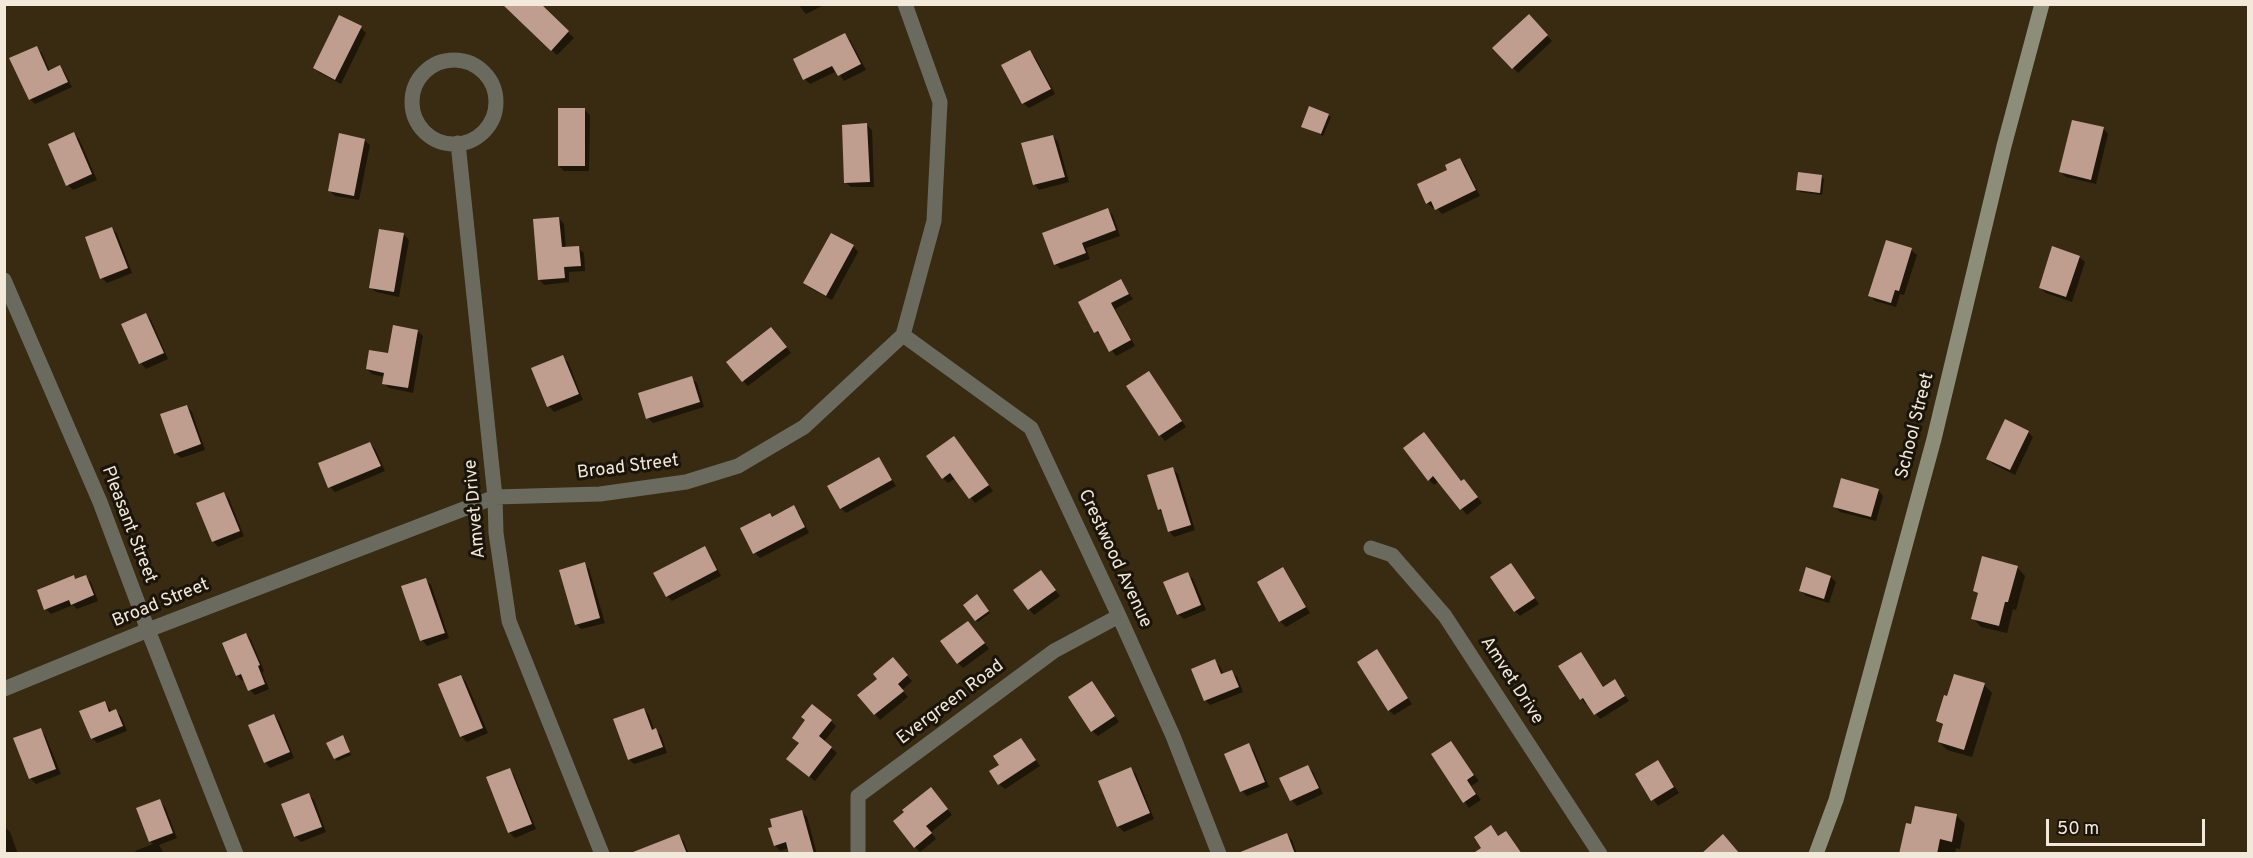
<!DOCTYPE html>
<style>
body{margin:0}
#map{position:relative;width:2253px;height:858px;overflow:hidden;background:#392a12;font-family:Overpass,sans-serif}
canvas{display:block}
.frame{position:absolute;inset:0;border:6px solid #f2e9da;pointer-events:none}
.scale{position:absolute;left:2046px;top:819px;width:159px;height:27px;box-sizing:border-box;border:3px solid #f2e9da;border-top:0;padding-left:8px;font-size:18px;line-height:21px;white-space:nowrap;color:#f2e9da;-webkit-text-stroke:4px #1b140a;paint-order:stroke}
</style>
<div id="map">
<canvas width="2253" height="858"></canvas>
<div class="frame"></div>
<div class="scale">50 m</div>
</div>
<script>
const ctx = document.querySelector('canvas').getContext('2d');
ctx.lineJoin = 'round';
function fillPath(path, color) {
  ctx.fillStyle = color;
  ctx.fill(path, 'evenodd');
}
function shape(rows) {
  const path = new Path2D();
  for (const r of rows) {
    if (r.length === 3) {
      path.moveTo(r[0] + r[2], r[1]);
      path.arc(r[0], r[1], r[2], 0, 2 * Math.PI);
      continue;
    }
    path.moveTo(r[0], r[1]);
    for (let i = 2; i < r.length; i += 2) path.lineTo(r[i], r[i + 1]);
  }
  return path;
}
function trace(path, color, width, dash) {
  ctx.strokeStyle = color;
  ctx.lineWidth = width;
  ctx.lineCap = dash ? 'butt' : 'round';
  ctx.setLineDash(dash || []);
  ctx.stroke(path);
}
function drawText(font, color, halo, rows, align = 'center') {
  ctx.font = font + ' Overpass,sans-serif';
  ctx.lineWidth = 6;
  ctx.setLineDash([]);
  ctx.textBaseline = 'middle';
  ctx.strokeStyle = halo;
  ctx.fillStyle = color;
  for (const [text, x, y, turn = 0] of rows) {
    ctx.save();
    ctx.translate(x, y);
    ctx.rotate((+turn || 0) * Math.PI / 180);
    ctx.textAlign = isNaN(turn) ? turn : align;
    if (halo) ctx.strokeText(text, 0, 0);
    ctx.fillText(text, 0, 0);
    ctx.restore();
  }
}
fillPath(shape([
 [539,4,574,38,557,55,510,10],
 [798,4,826,4,806,14],
 [1529,16,1552,41,1518,73,1494,48],
 [340,17,361,28,366,33,341,84,320,73,315,68],
 [845,35,850,40,866,70,844,81,837,71,810,84,805,79],
 [36,47,42,53,50,72,60,67,65,73,72,87,35,104,30,99],
 [1030,52,1035,57,1055,94,1029,108,1023,103],
 [584,109,590,115,589,171,564,171,559,166],
 [1328,115,1331,117,1323,136,1303,126],
 [867,125,872,130,874,187,851,187,845,182],
 [2103,128,2108,134,2096,184,2066,177,2061,172],
 [74,134,79,139,97,180,73,190,68,185],
 [1053,136,1058,142,1069,182,1039,190,1034,184],
 [364,140,370,145,359,200,335,196,329,190],
 [1460,160,1465,165,1480,196,1442,214,1436,207,1433,208,1427,203,1449,171],
 [1821,176,1824,179,1822,195,1800,192,1798,190],
 [1108,210,1113,215,1120,236,1086,248,1090,259,1061,269,1055,264],
 [559,218,564,224,566,249,578,248,584,253,585,271,569,272,569,282,544,285,539,279],
 [112,228,117,234,132,273,107,283,102,278],
 [404,235,409,240,399,297,376,292,370,287],
 [853,246,858,252,832,300,810,288,805,283],
 [1911,250,1917,255,1904,295,1900,294,1896,307,1875,301,1870,295],
 [2079,257,2085,262,2072,302,2046,293,2040,288],
 [1121,281,1133,299,1115,309,1135,346,1116,356,1102,336,1096,332],
 [146,315,151,320,168,359,146,369,141,363],
 [418,331,423,336,413,393,389,388,384,383,385,377,372,374,367,369,390,355],
 [776,334,791,353,748,386,743,381],
 [562,357,568,362,583,400,554,412,549,406,533,368],
 [1149,373,1186,427,1165,441,1160,435],
 [691,378,697,383,704,407,653,423,648,418],
 [187,406,192,412,205,450,181,458,175,453],
 [2028,432,2033,437,2015,475,1993,464,1988,459],
 [954,438,993,491,975,503,956,478,948,483,943,478],
 [1429,440,1462,482,1469,486,1482,503,1467,515,1439,481,1434,485,1429,480],
 [370,443,375,449,385,471,335,492,330,487],
 [879,459,896,486,846,513,841,508],
 [1173,469,1178,474,1195,530,1174,537,1169,531,1164,514,1159,510],
 [1878,490,1883,496,1876,521,1840,512,1835,506],
 [224,493,229,499,244,536,218,547,213,541],
 [793,507,799,513,809,533,760,558,755,553,773,518],
 [705,548,710,554,721,576,672,601,667,596],
 [584,564,589,569,605,623,581,629,576,624],
 [1511,565,1539,604,1520,616,1515,611],
 [2017,567,2025,576,2016,610,2013,609,2007,633,1981,627,1973,618,1979,595,1974,591],
 [1283,569,1288,575,1310,613,1286,627,1280,621,1259,583],
 [1041,572,1060,596,1034,615,1029,609],
 [1187,573,1193,579,1206,610,1184,619,1178,614],
 [73,577,77,580,85,577,91,582,98,601,77,609,73,605,51,614,46,609],
 [1831,577,1836,582,1829,603,1806,596,1800,590],
 [426,580,431,585,449,638,427,646,422,640],
 [979,598,990,613,978,622,976,620],
 [973,628,989,649,963,668,958,663],
 [246,634,251,640,264,671,262,672,269,689,255,695,250,690,245,679,242,681,237,675],
 [1377,651,1412,704,1394,715,1389,710],
 [1581,654,1604,688,1615,681,1629,701,1600,719,1588,703,1586,704,1581,699],
 [1215,661,1220,667,1224,675,1232,672,1237,677,1243,692,1210,705,1205,700],
 [898,665,912,681,902,690,908,697,880,720,859,695],
 [461,676,466,682,488,733,467,742,462,737,440,685],
 [1092,683,1119,722,1098,736,1092,731],
 [1984,685,1992,693,1972,757,1947,750,1939,742,1944,727,1938,721],
 [105,703,112,712,115,711,121,716,127,731,97,743,92,738],
 [644,709,649,715,654,730,661,735,667,753,634,764,629,759],
 [274,715,279,721,294,758,270,768,265,762],
 [831,721,836,726,824,742,837,753,815,781,794,765],
 [40,730,45,735,61,774,36,784,30,778],
 [345,739,351,755,337,761,335,758],
 [1451,743,1479,781,1471,786,1481,800,1469,808,1433,755],
 [1026,745,1040,766,1005,789,999,784],
 [1249,745,1254,751,1269,787,1247,796,1242,791],
 [1658,762,1679,793,1658,806,1637,775],
 [1308,767,1313,772,1323,794,1297,806,1292,800,1281,779],
 [509,769,514,775,536,829,515,838,509,832],
 [1131,769,1136,774,1154,819,1124,832,1118,826],
 [936,794,952,815,931,832,936,839,920,852,915,847],
 [309,795,314,800,326,832,301,842,295,836],
 [159,801,165,807,177,838,159,845,164,854,137,854,135,851,153,844,150,841],
 [801,811,807,817,817,854,791,854,789,848,780,851,775,845],
 [1957,816,1965,824,1960,849,1956,848,1955,854,1901,854,1913,826],
 [4,826,10,832,18,854,4,854],
 [1286,834,1292,840,1297,854,1267,854],
 [679,836,684,842,689,854,659,854]
]), '#0007');
fillPath(shape([
 [502,4,541,4,569,31,551,51],
 [1529,14,1548,35,1512,69,1492,48],
 [339,15,362,26,335,80,313,68],
 [845,33,861,64,838,76,832,66,803,80,793,59],
 [37,46,48,71,60,65,68,82,29,100,9,58],
 [1030,50,1051,89,1022,104,1001,65],
 [1309,106,1329,114,1321,134,1301,127],
 [558,108,585,108,585,166,558,166],
 [2072,120,2104,127,2091,180,2059,172],
 [867,123,870,182,844,183,842,125],
 [74,132,92,174,66,186,48,144],
 [339,133,365,139,354,196,328,191],
 [1053,135,1065,177,1033,185,1021,143],
 [1460,158,1476,190,1435,210,1431,201,1426,204,1417,184,1447,170,1445,165],
 [1798,172,1822,175,1820,193,1796,190],
 [1108,208,1116,230,1082,243,1086,253,1054,265,1042,233],
 [559,217,562,247,579,246,581,266,564,267,565,278,538,280,533,219],
 [112,227,128,268,100,279,85,237],
 [379,229,404,233,394,292,369,288],
 [831,233,854,245,826,296,803,283],
 [1886,240,1912,248,1899,291,1895,290,1891,303,1868,296],
 [2052,246,2080,256,2066,297,2039,288],
 [1121,279,1129,294,1111,303,1131,340,1109,352,1098,331,1094,333,1078,302],
 [146,313,164,353,139,364,121,324],
 [393,325,418,330,408,388,382,384,384,373,366,369,369,350,388,353],
 [771,327,787,347,742,382,726,362],
 [563,355,579,394,547,407,531,368],
 [1149,371,1182,421,1159,436,1126,386],
 [692,376,700,402,646,419,638,393],
 [187,405,201,444,174,454,160,414],
 [2005,419,2029,431,2010,470,1986,459],
 [1424,432,1461,481,1464,479,1478,497,1460,510,1433,476,1428,481,1403,448],
 [954,436,989,485,969,499,950,473,942,479,926,456],
 [370,442,381,466,328,488,318,463],
 [879,457,892,480,840,509,827,486],
 [1173,467,1191,525,1168,532,1161,509,1158,510,1147,475],
 [1841,478,1879,489,1871,517,1833,507],
 [224,492,240,531,212,542,196,503],
 [794,505,805,527,753,554,740,528,770,513,772,517],
 [705,546,717,570,666,597,653,573],
 [1982,556,2018,566,2008,602,2005,602,1999,626,1971,619,1978,593,1973,591],
 [585,562,600,618,575,625,559,570],
 [1511,563,1535,598,1514,612,1490,577],
 [1283,567,1306,607,1279,622,1257,582],
 [1806,567,1831,576,1824,599,1799,591],
 [1041,570,1056,590,1028,610,1013,590],
 [1188,572,1201,605,1177,615,1163,582],
 [74,575,75,579,86,575,94,595,71,605,69,600,44,610,37,590],
 [426,578,445,633,420,641,401,586],
 [977,594,989,611,975,621,963,605],
 [968,621,985,643,957,664,940,641],
 [246,633,260,665,258,666,265,684,248,691,241,674,236,676,222,643],
 [1377,649,1408,698,1388,711,1357,662],
 [1581,652,1603,687,1615,679,1625,696,1594,715,1583,698,1580,700,1558,666],
 [893,657,908,675,898,684,904,691,874,715,857,695,877,679,873,674],
 [1215,659,1221,674,1232,670,1239,687,1204,701,1191,669],
 [1954,674,1985,683,1964,750,1938,742,1943,724,1936,721,1944,695,1947,696],
 [461,675,483,728,460,737,438,684],
 [1092,681,1115,716,1091,732,1068,697],
 [105,701,109,712,116,709,123,726,91,739,79,711],
 [812,704,832,720,819,736,832,747,809,777,786,759,799,743,792,738,805,720,801,717],
 [644,708,652,730,656,728,663,747,628,760,613,719],
 [274,714,290,752,264,763,248,725],
 [41,728,56,769,29,779,13,738],
 [343,735,350,752,334,759,326,743],
 [1021,738,1036,760,998,785,989,771,999,765,993,756],
 [1451,741,1474,775,1467,780,1476,794,1463,803,1431,754],
 [1249,743,1265,782,1240,792,1224,754],
 [1658,760,1674,787,1651,801,1635,774],
 [1308,765,1319,788,1290,801,1279,778],
 [1131,767,1150,813,1117,827,1098,781],
 [510,768,532,824,508,833,486,777],
 [931,787,948,809,926,826,932,833,914,848,893,821,904,812,902,810],
 [309,793,322,827,294,837,281,804],
 [160,799,173,833,149,842,136,808],
 [1915,806,1957,814,1952,842,1940,839,1937,854,1899,854,1906,823,1911,824],
 [802,810,814,854,789,854,786,842,774,846,768,828,772,827,770,819],
 [1491,825,1498,836,1506,831,1522,854,1472,854,1481,848,1474,837],
 [1287,833,1295,854,1238,854,1238,853],
 [679,834,687,854,633,854,633,852],
 [1723,834,1740,854,1701,854]
]), '#bf9e90');
trace(shape([
 [454,102,42],
 [458,143,495,497,496,533,509,621,602,854],
 [4,280,100,502,148,630,236,854],
 [903,335,1031,428,1119,616,1173,736,1219,854],
 [1371,548,1392,555,1445,616,1600,854],
 [4,689,148,630,495,497,600,494,686,482,738,466,804,427,903,335,934,221,940,102,905,4],
 [858,854,858,796,1054,651,1119,616]
]), '#6a6b5e', 15);
trace(shape([
 [1816,854,1836,800,1934,439,2004,146,2042,4]
]), '#8c8e7a', 15);
drawText('18px', '#f2e9da', '#1b140a', [
 ["School Street",1916,426,-76],
 ["Broad Street",628,468,-7],
 ["Amvet Drive",476,509,-95],
 ["Pleasant Street",128,525,69],
 ["Crestwood Avenue",1114,559,65],
 ["Broad Street",161,604,-22],
 ["Amvet Drive",1511,681,57],
 ["Evergreen Road",951,703,-37]
]);
</script>
